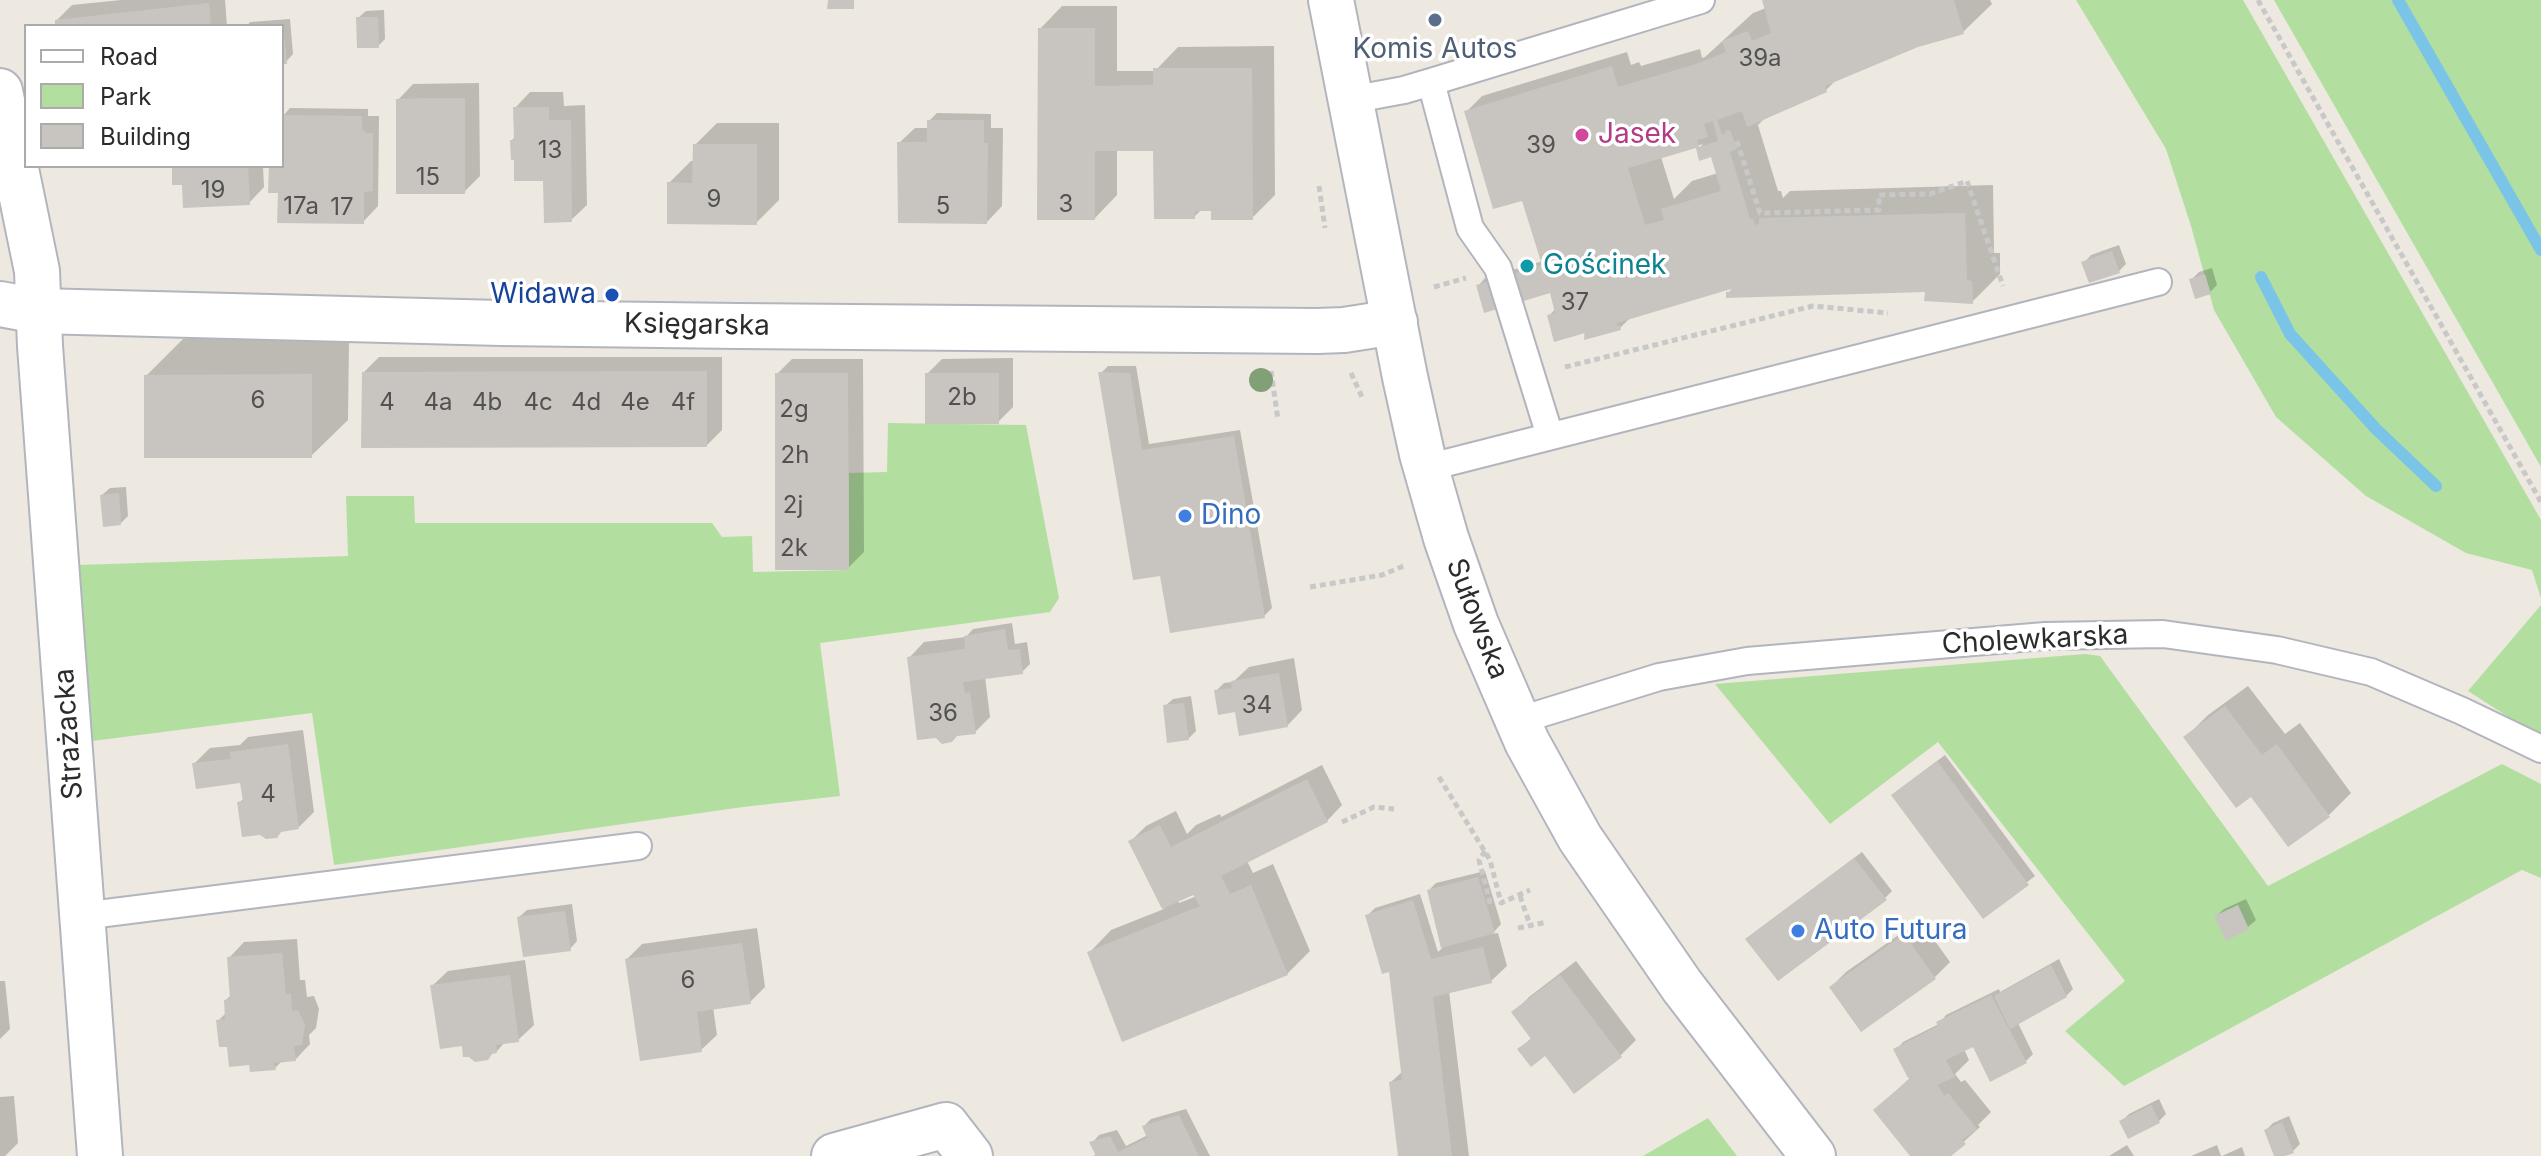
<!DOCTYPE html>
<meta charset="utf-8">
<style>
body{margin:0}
#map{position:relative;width:2541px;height:1156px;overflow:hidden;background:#ede8e0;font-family:Inter,sans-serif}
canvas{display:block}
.legend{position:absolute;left:24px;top:24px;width:260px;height:144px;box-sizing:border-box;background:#fff;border:2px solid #ababab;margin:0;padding:10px 14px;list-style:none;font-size:24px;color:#2c2c2c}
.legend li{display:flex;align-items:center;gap:16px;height:40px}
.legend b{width:40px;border:2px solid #ababab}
</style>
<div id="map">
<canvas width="2541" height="1156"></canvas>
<ul class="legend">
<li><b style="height:10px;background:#fff"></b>Road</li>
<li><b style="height:22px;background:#b2dfa0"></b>Park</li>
<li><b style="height:22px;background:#c8c4bf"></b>Building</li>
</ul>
</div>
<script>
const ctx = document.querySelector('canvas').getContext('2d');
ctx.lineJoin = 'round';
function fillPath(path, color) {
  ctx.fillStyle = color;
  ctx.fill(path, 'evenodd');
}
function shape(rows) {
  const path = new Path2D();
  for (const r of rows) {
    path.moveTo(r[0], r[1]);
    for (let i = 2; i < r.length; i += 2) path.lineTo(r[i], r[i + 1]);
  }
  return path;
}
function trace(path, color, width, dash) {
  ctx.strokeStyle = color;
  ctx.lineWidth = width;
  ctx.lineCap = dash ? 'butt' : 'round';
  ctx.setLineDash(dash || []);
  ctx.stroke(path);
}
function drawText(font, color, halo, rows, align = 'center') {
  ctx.font = font + ' Inter,sans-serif';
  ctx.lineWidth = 7;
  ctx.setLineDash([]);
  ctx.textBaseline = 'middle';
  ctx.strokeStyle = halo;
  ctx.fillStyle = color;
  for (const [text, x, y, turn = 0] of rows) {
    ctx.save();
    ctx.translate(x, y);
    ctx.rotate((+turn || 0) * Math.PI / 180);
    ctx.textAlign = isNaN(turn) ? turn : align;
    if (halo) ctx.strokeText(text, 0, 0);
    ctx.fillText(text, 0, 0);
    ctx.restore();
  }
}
fillPath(shape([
 [2076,0,2243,0,2541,520,2541,598,2532,570,2466,553,2366,496,2276,417,2214,310,2191,226,2166,149],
 [2274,0,2541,0,2541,468,2541,467],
 [888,423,1026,425,1059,598,1050,612,820,643,840,796,743,807,334,865,312,713,92,741,79,565,348,556,346,496,414,496,415,523,712,523,722,537,752,536,753,572,849,570,849,473,887,472],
 [2541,605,2541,738,2468,691],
 [2085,654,2100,656,2268,886,2502,764,2541,784,2541,878,2522,870,2124,1086,2065,1031,2125,981,1938,742,1830,824,1715,684],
 [1708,1118,1737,1156,1643,1156]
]), '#b2dfa0');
fillPath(shape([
 [121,0,225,0,227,26,58,26,57,20,72,5],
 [1764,0,1990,0,1992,4,1963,32,1917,46,1838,78,1826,90,1764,119,1758,125,1778,191,1781,191,1783,198,1790,191,1993,185,1994,253,2000,253,2000,274,1972,302,1927,290,1728,293,1735,286,1631,317,1620,328,1585,338,1584,331,1549,316,1556,308,1551,291,1478,286,1485,278,1543,261,1524,201,1467,111,1482,96,1627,52,1631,65,1639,62,1641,66,1700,49,1702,58,1705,57,1753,13,1766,8],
 [1703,144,1698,149,1713,155,1718,173,1692,181,1674,199,1661,157],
 [1062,6,1117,6,1117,71,1155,71,1178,47,1274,46,1275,195,1252,218,1213,209,1202,209,1194,217,1155,146,1117,149,1117,195,1095,218,1040,29],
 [384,10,385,39,378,46,358,18,366,11],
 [290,19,293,54,286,62,282,62,282,26,247,26,250,22],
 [479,83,480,176,464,192,398,100,413,84],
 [530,92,563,92,564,106,585,105,587,205,571,220,545,179,512,140,516,136,515,108],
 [290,108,368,109,368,116,379,116,378,206,363,222,280,188,271,166,282,166,283,116],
 [937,113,991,114,991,128,1003,128,1002,206,987,222,899,143,915,128,929,128,929,121],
 [717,123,779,123,779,200,756,223,669,183,691,161,694,161,695,145],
 [174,166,263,166,264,187,249,203,184,182],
 [2119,245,2126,264,2119,271,2084,263,2091,255],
 [2212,268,2217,285,2210,292,2191,280,2199,272],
 [349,338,348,420,311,456,146,376,183,339],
 [379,357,722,357,722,430,707,445,364,372],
 [1013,358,1013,407,998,422,927,374,942,359],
 [792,359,863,359,864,552,848,568,777,374],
 [1108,366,1136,366,1149,444,1240,430,1272,608,1264,616,1162,574,1101,373],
 [126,487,128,516,121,523,102,495,110,488],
 [1012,623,1015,644,1027,642,1030,664,1022,672,985,677,990,717,975,732,909,658,924,642,966,637,973,629],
 [1294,658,1302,710,1287,726,1216,691,1224,683,1233,682,1249,667],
 [2248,686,2285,734,2300,723,2351,793,2329,815,2289,845,2252,794,2186,737,2208,715],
 [1191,696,1196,731,1189,738,1165,706,1173,699],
 [303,730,314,812,299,827,239,803,244,798,241,781,194,764,210,748,240,745,248,737],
 [1945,755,2035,876,1983,916,1901,788],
 [1322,765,1342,805,1327,821,1247,861,1253,873,1273,864,1310,951,1287,974,1089,953,1111,930,1164,909,1130,842,1146,826,1176,811,1187,834,1196,825,1220,814,1221,817],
 [1195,891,1197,896,1179,903,1178,900],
 [1862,852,1892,891,1885,898,1755,932],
 [1485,871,1501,924,1492,934,1498,933,1507,966,1491,981,1449,991,1469,1156,1400,1156,1391,1082,1403,1071,1391,970,1367,916,1375,908,1420,894,1438,952,1443,947,1429,890,1436,883],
 [2246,899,2256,920,2248,927,2216,916,2224,909],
 [572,904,577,941,570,949,519,917,527,910],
 [1920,920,1950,962,1935,977,1861,1029,1831,987,1846,972],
 [757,928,765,987,750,1002,713,1007,717,1035,701,1050,627,959,642,944],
 [297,939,300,980,305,980,307,997,314,996,319,1009,316,1028,309,1035,310,1044,295,1060,282,1061,275,1068,251,1063,229,1044,218,1021,226,1013,226,1000,232,994,229,958,244,942],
 [2059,959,2073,989,2066,996,2018,1023,2033,1054,2026,1061,1974,1045,1964,1049,1969,1060,1955,1074,1961,1082,1965,1080,1991,1112,1978,1125,1980,1127,1948,1156,1912,1156,1875,1110,1910,1078,1896,1050,1903,1042,1939,1024,1946,1015,1999,989,2000,992],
 [525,960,534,1025,518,1040,506,1041,497,1051,463,1042,432,986,448,971],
 [1576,961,1636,1040,1621,1055,1574,1092,1545,1054,1520,1049,1532,1037,1514,1012,1529,997],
 [0,981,5,981,10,1029,0,1039],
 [14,1096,18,1143,5,1156,0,1156,0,1097],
 [2159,1099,2166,1114,2159,1121,2122,1121,2129,1114],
 [1186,1109,1210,1156,1093,1156,1098,1154,1092,1143,1099,1135,1117,1130,1126,1146,1148,1135,1144,1126,1151,1119],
 [2289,1116,2300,1144,2293,1151,2277,1156,2266,1130,2273,1123],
 [2127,1145,2134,1156,2109,1156],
 [2217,1145,2221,1156,2191,1156],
 [2242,1147,2245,1156,2222,1156]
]), '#0003');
trace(shape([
 [2398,0,2541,250],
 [2261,277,2290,334,2376,429,2436,486]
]), '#7ac4e7', 12);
fillPath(shape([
 [828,0,854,0,854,9,827,9],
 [1762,0,1954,0,1964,34,1918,47,1825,86,1827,92,1747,127,1742,111,1717,120,1722,135,1725,134,1725,131,1730,130,1737,149,1730,152,1750,219,1753,219,1755,225,1759,224,1759,218,1965,213,1967,280,1972,281,1973,304,1924,301,1925,292,1726,298,1726,292,1731,292,1731,289,1617,323,1617,326,1620,325,1621,330,1584,340,1585,333,1554,342,1547,315,1555,313,1550,293,1484,313,1476,285,1542,265,1522,201,1493,209,1464,111,1612,66,1618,87,1696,64,1726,52,1722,41,1748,31,1752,41,1771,33],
 [1713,121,1718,141,1699,147,1697,140,1708,137,1704,124],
 [1696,148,1699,161,1711,157,1721,191,1661,209,1664,220,1645,225,1628,168],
 [209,3,211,26,55,26,55,20],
 [356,17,378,17,379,48,357,48],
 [1038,28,1095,28,1095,86,1153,85,1153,68,1252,68,1253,220,1211,220,1211,211,1195,211,1195,219,1154,219,1153,151,1095,151,1095,220,1037,220],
 [282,33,284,33,287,64,282,64],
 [434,98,465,98,465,194,396,194,396,99],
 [513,107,549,107,549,120,571,120,572,222,544,223,543,181,514,181,514,160,511,160,510,140,514,140],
 [282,115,362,116,362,130,365,130,365,133,373,133,373,191,364,192,364,224,277,223,278,193,268,193,269,166,282,166],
 [927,120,984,120,984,143,988,143,987,224,898,223,897,142,927,142],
 [693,144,757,144,757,225,667,224,667,182,692,183],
 [172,166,248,166,250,205,183,208,182,185,172,185],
 [2112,251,2120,273,2089,283,2081,262],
 [2205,274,2211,294,2195,299,2189,279],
 [707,371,707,447,361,448,362,372],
 [1098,372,1130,373,1142,450,1234,436,1265,618,1170,633,1160,576,1133,580],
 [775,373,848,373,849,570,775,570],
 [925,373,999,373,999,424,925,424],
 [312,374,312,458,144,458,144,375],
 [119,493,121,525,103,527,100,495],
 [1005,629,1008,650,1020,649,1023,674,963,682,965,693,970,692,976,734,957,736,952,742,942,744,936,738,917,740,907,657,965,649,964,636],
 [1279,673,1288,727,1239,736,1235,712,1218,715,1214,690,1232,688,1231,681],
 [1184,703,1189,740,1167,743,1163,705],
 [2225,706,2262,755,2277,744,2330,817,2288,847,2251,797,2236,808,2183,737],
 [288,744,299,829,281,832,277,838,266,839,260,835,242,837,237,802,243,801,240,783,196,789,192,763,231,759,230,752],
 [1937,761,2029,885,1983,919,1891,795],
 [1307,779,1328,822,1221,876,1230,894,1251,885,1288,975,1122,1042,1087,952,1200,906,1193,895,1162,909,1128,841,1160,825,1171,847],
 [1854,858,1887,900,1778,981,1745,939],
 [1478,877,1495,933,1441,948,1427,890],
 [1413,900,1431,959,1483,947,1492,983,1433,997,1452,1156,1398,1156,1389,1082,1402,1080,1389,972,1382,974,1365,915],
 [2238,905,2249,929,2226,941,2214,916],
 [565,911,571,951,523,957,517,917],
 [1904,934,1936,979,1861,1032,1829,987],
 [742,943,751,1004,697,1012,702,1052,640,1061,625,959],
 [282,953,286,994,291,994,292,1011,298,1010,305,1025,302,1045,294,1046,296,1061,274,1063,276,1070,250,1072,249,1065,229,1067,227,1047,219,1047,216,1020,225,1019,224,1000,230,999,227,957],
 [2051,965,2067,997,2010,1029,1994,996],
 [510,975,519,1042,496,1045,497,1053,492,1054,488,1060,475,1062,469,1057,463,1057,462,1046,440,1049,430,985],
 [1560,975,1622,1057,1574,1094,1545,1056,1531,1067,1517,1049,1531,1039,1511,1012],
 [1991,995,2027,1063,1990,1082,1973,1047,1946,1060,1955,1077,1937,1085,1945,1096,1948,1093,1977,1129,1962,1140,1966,1144,1951,1156,1910,1156,1873,1110,1912,1077,1908,1078,1893,1049,1938,1026,1936,1022],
 [2151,1105,2160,1123,2128,1139,2119,1121],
 [1179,1115,1199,1156,1096,1156,1089,1142,1110,1136,1118,1152,1147,1138,1142,1126],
 [2282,1122,2294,1153,2285,1156,2274,1156,2264,1130]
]), '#c8c4bf');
const lane = shape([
 [1431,82,1470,228,1498,268,1550,436],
 [1350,100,1404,90,1431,82,1701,0],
 [1426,468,2158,282],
 [1517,721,1659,677,1747,661,2045,636,2163,634,2277,650,2371,672,2462,711,2541,749],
 [82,916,638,846]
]);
const street = shape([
 [0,91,37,271,40,346,100,1156],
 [834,1156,946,1125,970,1156]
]);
const secondary = shape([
 [1331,0,1405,377,1422,454,1446,538,1476,624,1527,742,1580,838,1682,986,1813,1156],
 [0,304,38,311,501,323,739,326,1317,331,1344,330,1395,322]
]);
trace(lane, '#b3b5be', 30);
trace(street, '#b3b5be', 48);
trace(secondary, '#b3b5be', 48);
trace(shape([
 [2258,0,2541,502],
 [1737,141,1760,213,1879,210,1879,195,1930,194,1967,181,2003,286],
 [1319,186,1325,228],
 [1434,287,1466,278],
 [1565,367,1813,306,1888,313],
 [1271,371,1278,420],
 [1351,373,1362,397],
 [1310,587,1382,575,1406,565],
 [1439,777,1490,860,1501,903,1530,890],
 [1342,822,1374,807,1394,809],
 [1485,851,1479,860,1491,907],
 [1520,896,1530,925],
 [1518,928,1547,922]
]), '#c8c8c8', 5, [6, 4]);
trace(lane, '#fff', 26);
trace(street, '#fff', 44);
trace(secondary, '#fff', 44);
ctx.fillStyle = '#82a076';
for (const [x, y] of [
 [1261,380]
]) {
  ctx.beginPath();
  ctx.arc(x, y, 12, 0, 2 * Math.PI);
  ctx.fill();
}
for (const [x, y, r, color] of [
 [1435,20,8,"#5c6f8a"],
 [1582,135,8,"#d1479c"],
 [1527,266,8,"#0f9aa8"],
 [612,295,8,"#1a4fb4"],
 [1185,516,8,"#3f7fe0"],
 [1798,931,8,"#3f7fe0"]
]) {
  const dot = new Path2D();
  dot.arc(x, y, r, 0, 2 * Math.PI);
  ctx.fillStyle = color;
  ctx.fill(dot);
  trace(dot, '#fff', 3);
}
drawText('24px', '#535251', null, [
 ["39a",1760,59],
 ["39",1541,146],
 ["13",550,151],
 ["15",428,178],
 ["19",213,191],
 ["9",714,200],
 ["3",1066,205],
 ["17a",301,207],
 ["5",943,207],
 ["17",342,208],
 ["37",1575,303],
 ["2b",962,398],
 ["6",258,401],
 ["4",387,403],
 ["4a",438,403],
 ["4b",487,403],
 ["4c",538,403],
 ["4d",586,403],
 ["4e",635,403],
 ["4f",683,403],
 ["2g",794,410],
 ["2h",795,456],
 ["2j",793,506],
 ["2k",794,549],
 ["34",1257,706],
 ["36",943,714],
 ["4",268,795],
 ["6",688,981]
]);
drawText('28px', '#4e5e75', '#fff', [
 ["Komis Autos",1435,50]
]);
drawText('28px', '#b23c85', '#fff', [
 ["Jasek",1598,135]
], 'left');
drawText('28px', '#0d838f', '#fff', [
 ["Gościnek",1543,266]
], 'left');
drawText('28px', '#164399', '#fff', [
 ["Widawa",596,295]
], 'right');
drawText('28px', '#2c2c2c', '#fff', [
 ["Księgarska",697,325,1],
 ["Sułowska",1477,619,69],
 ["Cholewkarska",2035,640,-3],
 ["Strażacka",69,734,-94]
]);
drawText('28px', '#366cbe', '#fff', [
 ["Dino",1201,516],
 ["Auto Futura",1814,931]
], 'left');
</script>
